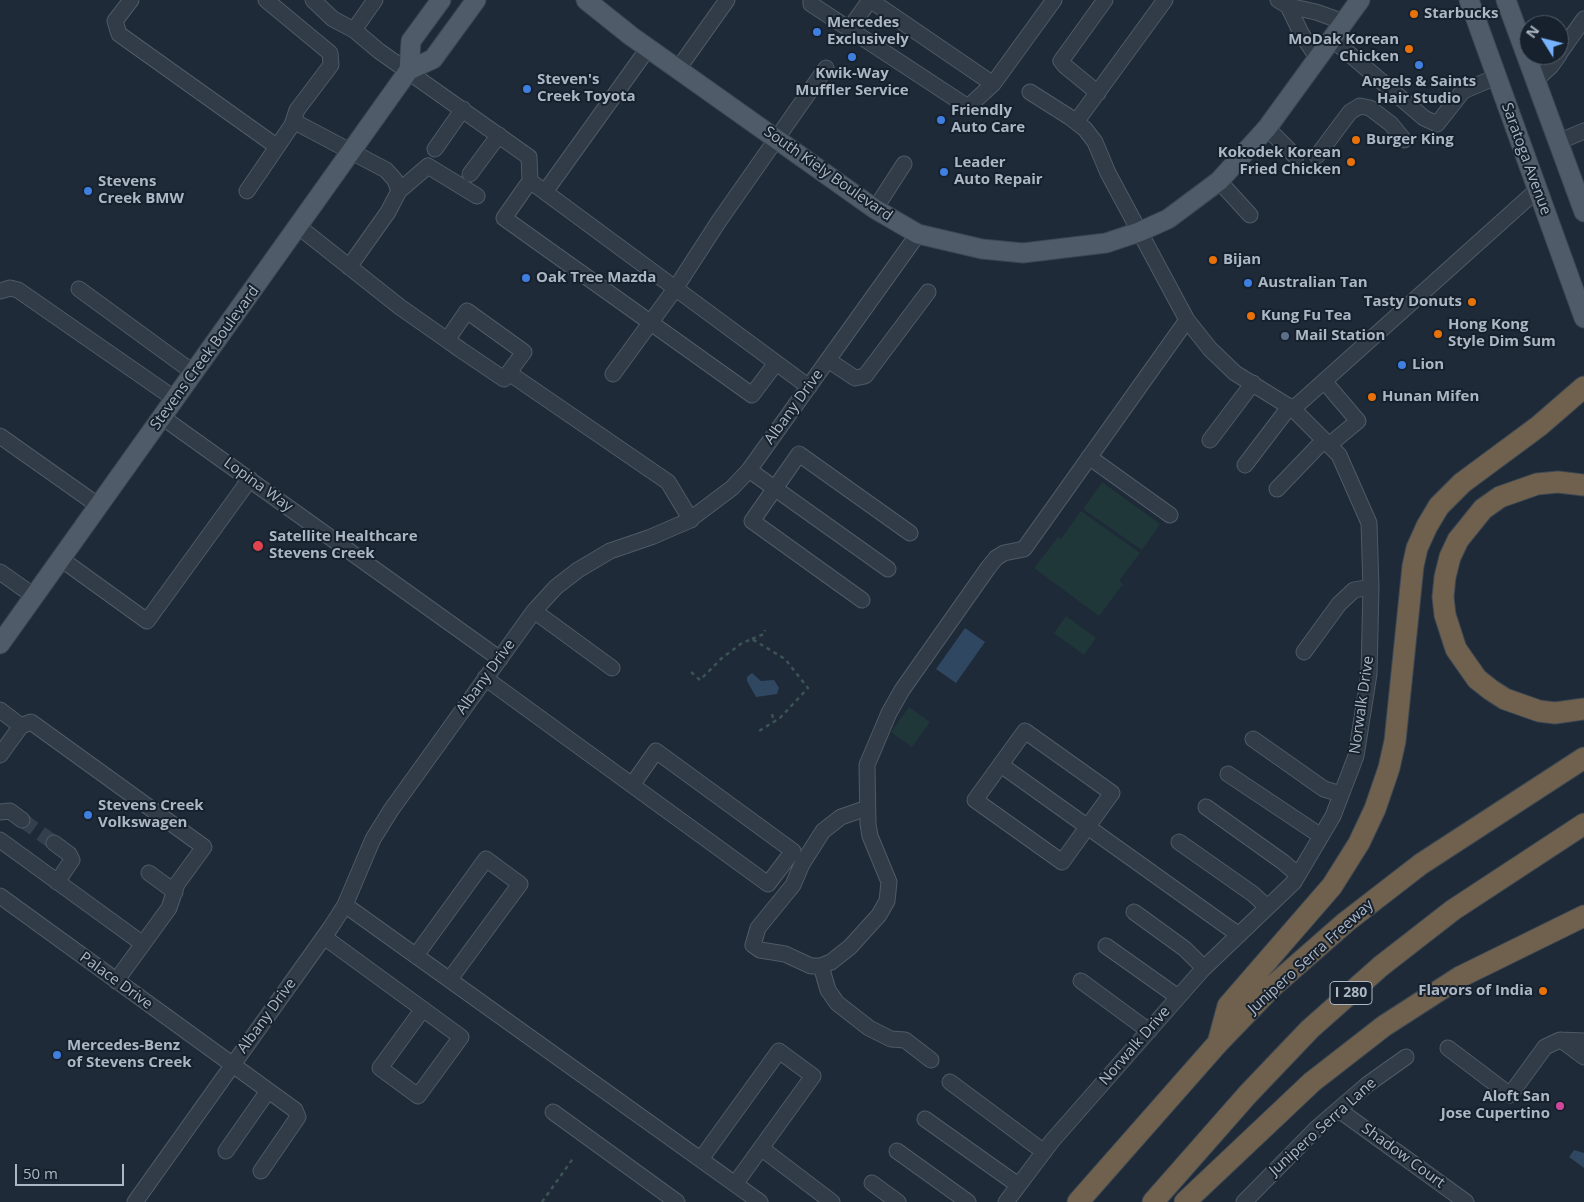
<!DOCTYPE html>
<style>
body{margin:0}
#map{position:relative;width:1584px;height:1202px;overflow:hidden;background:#1e2a38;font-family:"Open Sans",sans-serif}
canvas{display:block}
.north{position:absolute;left:1519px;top:15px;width:50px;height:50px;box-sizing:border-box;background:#17212d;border:1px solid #535d6a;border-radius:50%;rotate:306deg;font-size:14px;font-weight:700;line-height:20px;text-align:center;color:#acb7c6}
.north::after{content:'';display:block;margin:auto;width:18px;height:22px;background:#77b2ff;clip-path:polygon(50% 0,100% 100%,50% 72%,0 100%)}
.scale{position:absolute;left:15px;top:1164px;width:109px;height:22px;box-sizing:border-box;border:2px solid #acb7c6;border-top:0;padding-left:6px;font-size:15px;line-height:18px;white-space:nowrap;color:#acb7c6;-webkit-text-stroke:4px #17212d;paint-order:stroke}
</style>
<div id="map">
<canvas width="1584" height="1202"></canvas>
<div class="north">N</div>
<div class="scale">50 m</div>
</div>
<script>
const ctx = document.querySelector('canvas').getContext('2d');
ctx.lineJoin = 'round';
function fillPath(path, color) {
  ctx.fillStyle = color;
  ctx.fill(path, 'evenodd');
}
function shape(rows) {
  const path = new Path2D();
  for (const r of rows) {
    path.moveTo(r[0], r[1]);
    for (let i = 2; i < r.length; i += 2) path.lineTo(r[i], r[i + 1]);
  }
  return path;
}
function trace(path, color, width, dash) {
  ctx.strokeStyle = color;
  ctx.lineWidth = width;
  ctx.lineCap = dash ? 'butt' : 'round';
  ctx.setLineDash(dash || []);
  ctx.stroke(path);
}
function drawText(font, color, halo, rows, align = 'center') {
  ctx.font = font + ' "Open Sans",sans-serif';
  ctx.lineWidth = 4;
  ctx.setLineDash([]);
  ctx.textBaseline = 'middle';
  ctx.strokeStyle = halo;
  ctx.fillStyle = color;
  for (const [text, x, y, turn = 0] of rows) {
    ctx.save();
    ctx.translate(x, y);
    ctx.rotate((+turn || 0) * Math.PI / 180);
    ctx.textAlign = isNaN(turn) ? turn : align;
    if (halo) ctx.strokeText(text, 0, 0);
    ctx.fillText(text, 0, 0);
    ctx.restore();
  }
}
fillPath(shape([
 [1102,482,1160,524,1142,550,1083,509],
 [1081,511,1140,553,1119,581,1123,584,1099,616,1034,568,1058,537,1061,539],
 [1066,616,1096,638,1084,655,1054,633],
 [909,707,930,722,912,747,891,732]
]), '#203739');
fillPath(shape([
 [965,628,985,642,956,683,936,669],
 [752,673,761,681,774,680,779,688,777,694,756,697,747,681,747,677],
 [1574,1150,1584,1153,1584,1168,1569,1157]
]), '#304761');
trace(shape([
 [22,820,54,843]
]), '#333f4d', 15, [15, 8]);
const minor = shape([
 [131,0,115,21,119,34,276,146],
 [266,0,330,53,331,65,297,110,292,125],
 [313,0,333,19,354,30],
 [375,0,354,30,379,51,529,157,530,181,809,387],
 [811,0,811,4,968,107,993,84,1054,0],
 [870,0,993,84],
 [1278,0,1288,6,1316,12,1344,22],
 [1288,6,1301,33,1318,59],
 [850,28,870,0],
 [1332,39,1424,118,1437,124,1463,91,1496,77],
 [1559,54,1584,19],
 [678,69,727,0],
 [1536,80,1551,66,1559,55],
 [1098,93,1065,66,1061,61,1105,0],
 [1076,122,1165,0],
 [1267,128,1296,157],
 [1558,142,1584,131],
 [435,149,463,109],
 [1317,156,1350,112,1360,106,1370,108,1391,124,1404,140],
 [470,174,499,135],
 [530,181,504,218,752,395,776,363],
 [1219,181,1250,215],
 [247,191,292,125,297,123,386,170,395,180,399,191],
 [545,192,649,47],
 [875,209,904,164],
 [299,227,400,307,447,340,461,350,504,379,524,352,467,311,447,340],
 [349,267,388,212,399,191,428,166,477,196],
 [79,289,194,373],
 [0,291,10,288,18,290,175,399],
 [828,360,855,378,865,376,928,292],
 [509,373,668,482,691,520],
 [613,374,675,289,719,221,826,68],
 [1324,381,1358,421,1329,445],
 [1293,409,1537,190],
 [162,417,500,659],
 [0,436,99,506],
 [1210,440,1253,383],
 [1089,457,1170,515],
 [1245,465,1290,406],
 [749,470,888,569],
 [1277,489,1324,440],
 [61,559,147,621,250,479],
 [0,572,34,596],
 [862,600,752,521,799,454,910,533],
 [534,611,612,668],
 [1304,652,1339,604,1354,590,1371,587],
 [485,678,768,884,793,851,656,751,632,785],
 [0,710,21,726,0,755],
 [21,726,31,722,204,847,177,884,169,908,116,981],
 [1025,731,1112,793,1062,862,975,800,1025,731],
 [1253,739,1324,789,1341,794],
 [1001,765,1239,935],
 [1228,774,1321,836],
 [1206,807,1283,862,1298,875],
 [867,808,841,817,823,831,802,864,793,885,758,928,753,945,760,950,785,954,811,966,821,966,831,962,850,947,879,915,887,901,889,882,870,836,868,824,867,765,889,713,902,690,988,568,996,558,1004,553,1024,549,1187,320],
 [0,812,10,811,22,820],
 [0,840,143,944],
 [1179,842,1253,894,1267,907],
 [54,843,69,854,72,860,57,882],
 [149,873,175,892],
 [0,896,295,1110,298,1117,261,1171],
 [345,905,760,1202],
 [1134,912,1185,949,1204,968],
 [324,937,461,1037,418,1096,380,1068,423,1009],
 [1106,946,1178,997],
 [417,954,486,859,520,884,450,979],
 [821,966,828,990,837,1003,869,1028,891,1039,905,1040,931,1060],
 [1081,981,1149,1031],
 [1561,1040,1584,1057],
 [1448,1048,1510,1095,1545,1047,1560,1040,1584,1041],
 [950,1082,1044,1152],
 [1339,1110,1466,1202],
 [553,1112,677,1202],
 [925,1119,1018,1185],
 [761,1148,832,1202],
 [226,1151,268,1091],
 [897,1151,968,1202],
 [701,1159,779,1051,813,1076,735,1184],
 [872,1183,898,1202],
 [135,1202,331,927,345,905,373,839,391,810,534,611,556,587,578,570,610,551,651,537,688,521,732,488,749,470,918,234],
 [1006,1202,1052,1141,1203,969,1294,882,1333,816,1356,756,1369,674,1371,587,1369,523,1339,455,1293,409,1235,373,1210,349,1187,320,1108,173,1095,142,1085,129,1071,118,1030,92],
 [1244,1202,1317,1128,1368,1084,1406,1057]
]);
const major = shape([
 [586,0,631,36,875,209,918,234,982,249,1023,253,1106,243,1139,232,1168,219,1219,181,1267,128,1360,0],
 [1469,0,1584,318],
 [1506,0,1584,212],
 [409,70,433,59,476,0],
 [0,644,409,70,411,41,441,0]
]);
const highway = shape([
 [1584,485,1558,482,1537,484,1500,497,1483,509,1458,540,1450,557,1445,577,1443,597,1445,615,1456,649,1477,679,1491,690,1505,699,1539,711,1555,713,1584,709],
 [1218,1043,1228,1006,1332,886,1359,843,1375,809,1389,768,1395,741,1413,566,1417,548,1427,526,1439,506,1462,483,1539,426,1584,387],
 [1078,1202,1218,1043,1273,986,1346,922,1421,864,1584,758],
 [1153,1202,1248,1094,1310,1029,1381,966,1453,910,1584,824],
 [1185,1202,1312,1082,1384,1026,1460,977,1584,916]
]);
trace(minor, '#4f5a67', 17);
trace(major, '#3b4552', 21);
trace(highway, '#3c4753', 23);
trace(shape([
 [752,639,764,634,765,630],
 [691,672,700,680,722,658,742,643,752,639,785,659,808,688,780,718,759,731],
 [772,714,774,722],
 [542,1202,574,1157]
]), '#3b5354', 2.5, [4, 4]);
trace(minor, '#323c48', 15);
trace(major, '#4f5b69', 19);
trace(highway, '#6f614e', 21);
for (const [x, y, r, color] of [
 [1414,14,5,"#e8710a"],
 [817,32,5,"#3f7fe0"],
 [1409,49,5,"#e8710a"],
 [852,57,5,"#3f7fe0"],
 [1419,65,5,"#3f7fe0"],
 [527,89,5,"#3f7fe0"],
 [941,120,5,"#3f7fe0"],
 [1356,140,5,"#e8710a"],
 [1351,162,5,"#e8710a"],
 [944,172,5,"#3f7fe0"],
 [88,191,5,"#3f7fe0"],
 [1213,260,5,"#e8710a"],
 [526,278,5,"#3f7fe0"],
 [1248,283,5,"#3f7fe0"],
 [1472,302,5,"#e8710a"],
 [1251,316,5,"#e8710a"],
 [1438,334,5,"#e8710a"],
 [1285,336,5,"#5c6f8a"],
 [1402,365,5,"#3f7fe0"],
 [1372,397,5,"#e8710a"],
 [258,546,6,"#e0444e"],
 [88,815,5,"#3f7fe0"],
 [1543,991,5,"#e8710a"],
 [57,1055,5,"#3f7fe0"],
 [1560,1106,5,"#d1479c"]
]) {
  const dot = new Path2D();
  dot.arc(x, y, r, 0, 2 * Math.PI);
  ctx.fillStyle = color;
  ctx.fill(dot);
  trace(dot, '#17212d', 2);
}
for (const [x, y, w] of [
 [1351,993,42]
]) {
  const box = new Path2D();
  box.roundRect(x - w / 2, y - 11.5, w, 23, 4);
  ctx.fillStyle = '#17212d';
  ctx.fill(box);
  trace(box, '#acb7c6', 1);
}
drawText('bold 14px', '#acb7c6', null, [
 ["I 280",1351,993]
]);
drawText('bold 15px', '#acb7c6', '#17212d', [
 ["Starbucks",1424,14],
 ["Mercedes",827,23],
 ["Exclusively",827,40],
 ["MoDak Korean",1399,40,"right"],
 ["Chicken",1399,57,"right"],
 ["Kwik-Way",852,74,"center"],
 ["Muffler Service",852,91,"center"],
 ["Steven's",537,80],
 ["Creek Toyota",537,97],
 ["Angels & Saints",1419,82,"center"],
 ["Hair Studio",1419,99,"center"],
 ["Friendly",951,111],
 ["Auto Care",951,128],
 ["Burger King",1366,140],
 ["Kokodek Korean",1341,153,"right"],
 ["Fried Chicken",1341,170,"right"],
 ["Leader",954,163],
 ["Auto Repair",954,180],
 ["Stevens",98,182],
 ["Creek BMW",98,199],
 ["Bijan",1223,260],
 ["Oak Tree Mazda",536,278],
 ["Australian Tan",1258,283],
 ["Tasty Donuts",1462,302,"right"],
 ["Kung Fu Tea",1261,316],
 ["Hong Kong",1448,325],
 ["Style Dim Sum",1448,342],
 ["Mail Station",1295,336],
 ["Lion",1412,365],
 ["Hunan Mifen",1382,397],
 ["Satellite Healthcare",269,537],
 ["Stevens Creek",269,554],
 ["Stevens Creek",98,806],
 ["Volkswagen",98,823],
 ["Flavors of India",1533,991,"right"],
 ["Mercedes-Benz",67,1046],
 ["of Stevens Creek",67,1063],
 ["Aloft San",1550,1097,"right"],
 ["Jose Cupertino",1550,1114,"right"]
], 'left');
drawText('15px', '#acb7c6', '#17212d', [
 ["Saratoga Avenue",1526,159,70],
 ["South Kiely Boulevard",828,174,35],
 ["Stevens Creek Boulevard",205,358,-54],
 ["Albany Drive",794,407,-54],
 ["Lopina Way",258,485,36],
 ["Albany Drive",486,677,-54],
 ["Norwalk Drive",1362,705,-82],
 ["Junipero Serra Freeway",1311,957,-42],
 ["Palace Drive",116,981,36],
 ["Albany Drive",267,1016,-54],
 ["Norwalk Drive",1135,1046,-49],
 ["Junipero Serra Lane",1323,1127,-42],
 ["Shadow Court",1403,1156,36]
]);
</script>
